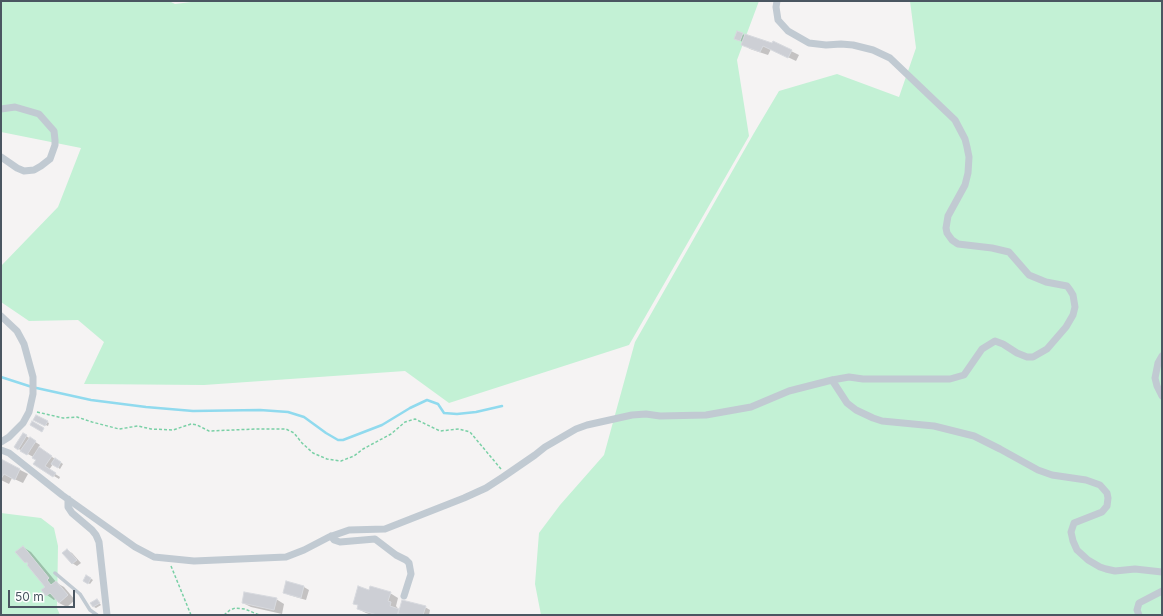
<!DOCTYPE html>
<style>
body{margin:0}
#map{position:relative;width:1163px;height:616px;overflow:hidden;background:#f5f3f3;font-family:Inter,sans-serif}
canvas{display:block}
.frame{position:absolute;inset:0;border:2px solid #4a5661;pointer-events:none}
.scale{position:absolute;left:8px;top:590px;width:67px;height:18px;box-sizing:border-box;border:2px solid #4a5661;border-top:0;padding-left:5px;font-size:12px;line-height:14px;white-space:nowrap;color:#4a5661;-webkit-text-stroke:3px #fff;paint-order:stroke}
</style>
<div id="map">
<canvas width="1163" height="616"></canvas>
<div class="frame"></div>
<div class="scale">50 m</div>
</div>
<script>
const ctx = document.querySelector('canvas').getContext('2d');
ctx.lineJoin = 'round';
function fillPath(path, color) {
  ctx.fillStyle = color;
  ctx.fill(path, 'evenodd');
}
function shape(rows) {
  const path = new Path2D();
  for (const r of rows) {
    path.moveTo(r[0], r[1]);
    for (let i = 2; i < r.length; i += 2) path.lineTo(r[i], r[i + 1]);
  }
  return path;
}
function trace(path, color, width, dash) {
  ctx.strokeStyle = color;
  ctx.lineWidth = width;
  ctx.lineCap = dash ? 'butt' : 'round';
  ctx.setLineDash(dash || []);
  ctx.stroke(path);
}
fillPath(shape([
 [1,1,169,1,175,4,199,1,759,1,737,60,749,136,629,345,449,403,405,371,204,385,84,384,104,342,78,320,29,321,1,302,1,266,58,207,81,148,1,132],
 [910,1,1162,1,1162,615,541,615,535,584,539,533,560,505,604,455,635,342,754,133,779,91,837,74,899,97,916,48],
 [1,513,41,518,54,528,58,546,57,608,60,615,1,615]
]), '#c3f1d5');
fillPath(shape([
 [742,34,791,51,799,55,796,61,771,49,768,55,750,49,743,44,743,42,738,40],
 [36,416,49,423,48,426,35,420],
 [23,434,40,445,38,448,63,464,60,469,53,464,49,470,60,477,59,479,34,464,37,459,15,447],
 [1,460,28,474,23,483,12,478,9,484,1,480],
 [23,547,31,552,57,583,64,587,75,600,67,607,59,603,56,598,54,600,47,595,46,587,29,564,26,562],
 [67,550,72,553,81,563,77,566,72,563],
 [87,576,93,580,90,584,84,580],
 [287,582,304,587,309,590,306,600,289,595,284,592],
 [370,591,390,593,398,598,396,606,400,611,425,607,430,610,429,615,372,615,366,613,358,609,359,606,354,603],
 [276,599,284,604,282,614,251,607,243,603],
 [97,600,101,605,96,608,94,607]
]), '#0003');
trace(shape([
 [1,377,32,387,91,400,146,407,193,411,260,410,288,412,304,417,326,433,338,440,343,440,382,425,410,408,427,400,438,404,444,413,457,414,476,412,502,406]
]), '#90daee', 2.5);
const building = shape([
 [737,31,743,33,740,41,734,39,737,31],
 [745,34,772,43,773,41,792,50,788,58,763,46,760,52,741,45,745,34],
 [36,415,48,421,45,426,33,420,36,415],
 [32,421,44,428,42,432,30,425,32,421],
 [23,433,27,435,18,450,14,447,23,433],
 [30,437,36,441,27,455,20,451,30,437],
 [39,447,52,456,45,466,56,473,53,477,33,464,36,460,32,458,39,447],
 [55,458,61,462,58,468,51,464,55,458],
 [1,459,20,469,15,480,4,474,1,479,1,459],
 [23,546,49,578,47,580,51,585,56,581,68,595,59,603,50,593,46,596,41,590,45,587,27,565,28,564,27,562,25,563,15,552,23,546],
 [67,549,77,560,72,564,62,553,67,549],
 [86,575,91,578,88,584,83,581,86,575],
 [286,581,304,586,301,598,283,593,286,581],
 [358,586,369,590,370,586,391,592,388,601,391,602,390,606,399,609,397,615,377,615,357,609,358,605,353,604,358,586],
 [244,592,277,598,274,610,242,603,244,592],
 [97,599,100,603,93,607,90,603,97,599],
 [402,600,426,606,423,615,398,614,402,600]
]);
fillPath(building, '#cdcfd5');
trace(building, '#d7d9de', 1);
trace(shape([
 [37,412,63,418,77,417,92,422,119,429,138,426,151,429,173,430,191,424,197,425,209,431,256,429,286,429,294,433,302,443,313,453,327,459,341,461,354,456,363,449,391,434,405,422,415,419,440,431,459,429,470,432,501,469],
 [171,566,191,615],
 [224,615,230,610,235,608,245,609,259,615]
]), '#7ad0a6', 1.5, [3, 2]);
trace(shape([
 [55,573,80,594,90,610,97,615]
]), '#c1cad2', 3.5);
trace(shape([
 [1,109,15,107,39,114,54,131,55,140,55,145,50,159,41,166,34,170,24,171,17,168,1,157],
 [1,316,17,331,24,344,33,377,33,394,29,412,23,423,9,437,1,442],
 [1162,356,1158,363,1155,378,1157,386,1162,396],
 [832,380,847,403,856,410,873,418,882,421,934,426,974,436,1000,449,1038,470,1052,475,1086,480,1100,485,1107,493,1108,498,1107,506,1102,512,1074,523,1071,532,1073,541,1077,550,1088,560,1100,567,1106,569,1115,571,1135,569,1162,572],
 [1,450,9,453,62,495,135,547,154,557,194,561,286,557,304,550,329,537,349,530,385,529,464,498,486,488,503,477,535,455,545,447,576,429,587,425,632,415,646,414,660,416,706,415,751,407,789,391,832,380,849,377,863,379,950,379,964,375,982,349,995,341,1003,344,1017,353,1027,357,1033,357,1047,349,1066,327,1073,315,1075,307,1073,295,1070,290,1067,286,1046,282,1029,275,1009,252,992,248,958,244,952,240,947,233,946,228,948,216,965,185,968,173,969,157,967,147,965,139,955,120,890,58,873,50,853,45,841,44,826,45,809,43,788,31,778,20,776,7,777,1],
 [68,499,68,507,72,513,92,530,96,535,99,542,107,615],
 [331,536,334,540,340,542,375,539,396,555,406,560,409,563,411,574,404,596],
 [1139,615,1137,610,1139,603,1162,591]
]), '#c1cad2', 7);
</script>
